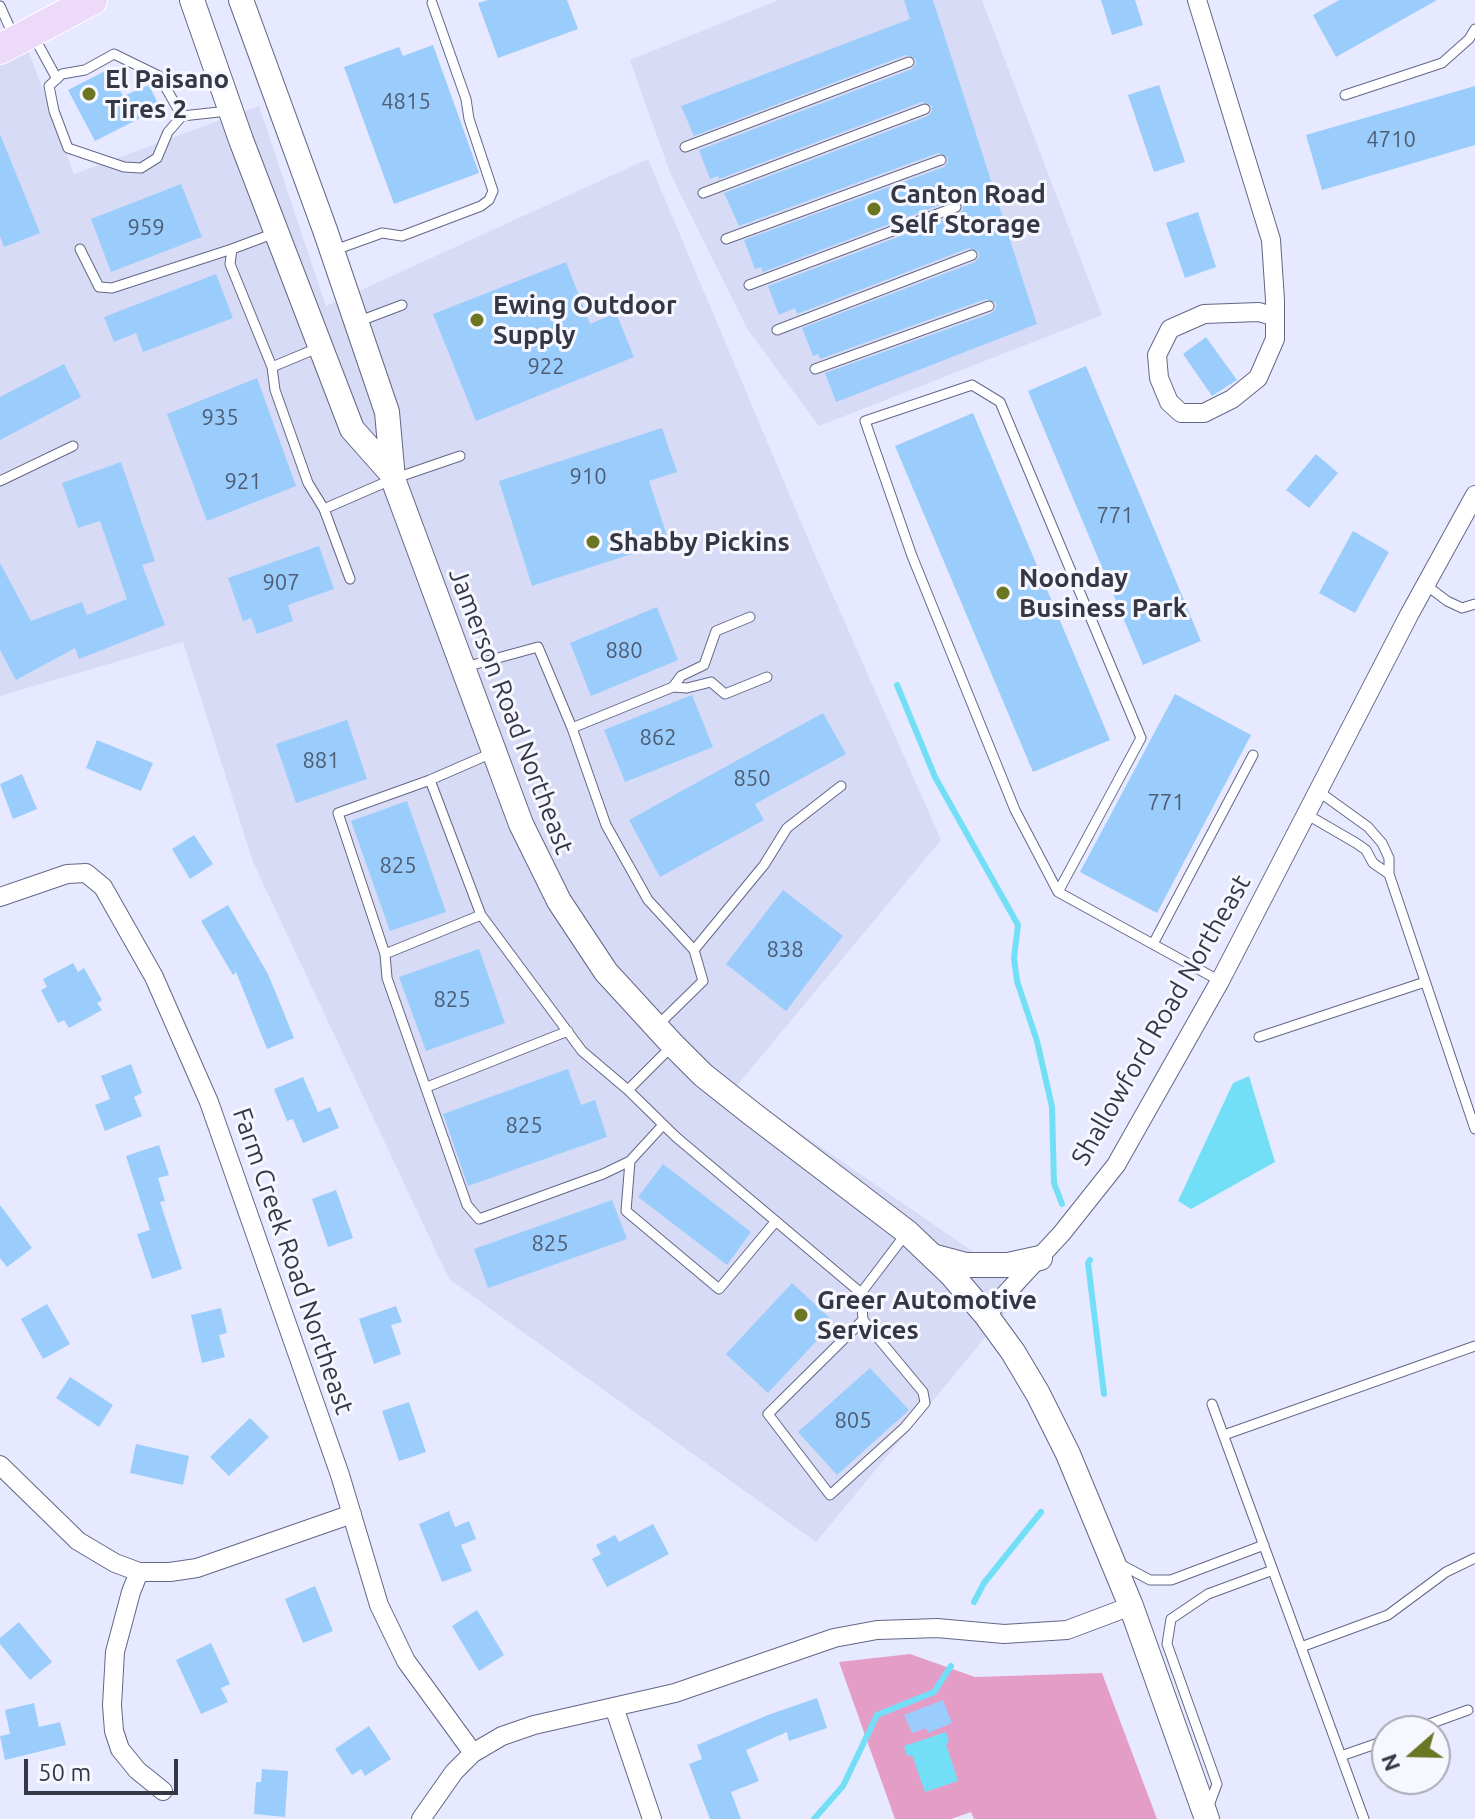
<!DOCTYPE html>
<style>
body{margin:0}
#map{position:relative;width:1475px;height:1819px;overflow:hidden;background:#e6e9ff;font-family:Ubuntu,sans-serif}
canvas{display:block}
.north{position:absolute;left:1371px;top:1715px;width:80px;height:80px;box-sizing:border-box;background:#f6f7ff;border:2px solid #a9aab5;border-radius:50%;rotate:250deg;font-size:22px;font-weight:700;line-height:32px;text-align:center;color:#353745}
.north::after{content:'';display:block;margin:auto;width:28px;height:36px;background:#6a7622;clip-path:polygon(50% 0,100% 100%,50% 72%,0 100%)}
.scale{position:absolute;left:24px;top:1759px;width:154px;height:36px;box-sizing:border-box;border:4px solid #353745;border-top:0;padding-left:10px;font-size:24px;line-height:28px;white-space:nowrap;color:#353745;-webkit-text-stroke:6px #f6f7ff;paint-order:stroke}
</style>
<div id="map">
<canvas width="1475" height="1819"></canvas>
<div class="north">N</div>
<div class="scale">50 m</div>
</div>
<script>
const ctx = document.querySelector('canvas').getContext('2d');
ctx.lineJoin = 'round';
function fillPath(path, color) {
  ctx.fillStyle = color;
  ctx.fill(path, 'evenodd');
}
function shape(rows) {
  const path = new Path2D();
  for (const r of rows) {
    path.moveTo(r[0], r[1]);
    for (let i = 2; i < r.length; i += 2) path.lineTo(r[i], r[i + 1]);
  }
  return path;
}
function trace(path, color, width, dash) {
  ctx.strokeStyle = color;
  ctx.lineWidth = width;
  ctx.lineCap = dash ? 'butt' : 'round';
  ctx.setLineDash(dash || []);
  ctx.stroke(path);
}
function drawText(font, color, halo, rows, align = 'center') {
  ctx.font = font + ' Ubuntu,sans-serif';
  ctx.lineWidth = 6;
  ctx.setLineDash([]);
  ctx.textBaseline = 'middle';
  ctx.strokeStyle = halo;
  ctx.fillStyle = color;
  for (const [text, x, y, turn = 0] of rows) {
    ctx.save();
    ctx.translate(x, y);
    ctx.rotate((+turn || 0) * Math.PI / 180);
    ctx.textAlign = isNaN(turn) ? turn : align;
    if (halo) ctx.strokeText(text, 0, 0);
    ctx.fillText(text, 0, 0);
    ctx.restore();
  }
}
fillPath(shape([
 [779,0,982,0,1102,315,819,426,748,330,671,175,630,60],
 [23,36,74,174,259,106,326,306,648,159,812,548,941,840,735,1088,1026,1288,816,1542,449,1279,253,862,183,642,0,696,0,47]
]), '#d7dbf5');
fillPath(shape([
 [910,1654,975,1677,1102,1673,1157,1819,974,1819,971,1812,951,1819,895,1819,839,1662]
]), '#e49dc7');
fillPath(shape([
 [1249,1076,1275,1162,1191,1209,1178,1201,1233,1083],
 [946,1732,949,1742,946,1744,958,1781,925,1792,912,1755,907,1756,904,1746]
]), '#73dff7');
trace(shape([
 [897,685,935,777,1018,925,1014,958,1017,981,1037,1041,1052,1107,1054,1183,1062,1204],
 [1090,1260,1088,1263,1104,1394],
 [974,1602,984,1583,1041,1512],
 [814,1819,843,1786,877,1715,934,1692,951,1666]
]), '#73dff7', 6);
fillPath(shape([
 [488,0,567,0,578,29,498,58,478,3],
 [904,0,933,0,1037,324,836,402,825,373,992,313,996,308,996,303,986,299,820,359,818,354,813,356,802,328,975,262,979,257,979,252,969,248,797,314,795,308,779,315,768,286,959,214,963,209,963,204,953,200,763,272,761,267,755,269,744,240,944,167,948,162,948,157,938,153,739,226,724,193,928,116,932,111,932,106,922,102,719,179,718,176,710,179,699,150,912,69,916,64,916,59,906,55,694,136,681,106,910,19],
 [1101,0,1135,0,1143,25,1112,35],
 [1339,0,1437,0,1336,57,1313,15],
 [433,45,479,173,394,204,344,67,399,47,403,56],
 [109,69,123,96,149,85,160,108,95,141,68,90],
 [1159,85,1185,162,1154,172,1128,95],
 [1475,86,1475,145,1322,190,1306,135],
 [0,134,40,233,4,247,0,236],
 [181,184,202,237,111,272,91,219],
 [1198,212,1216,267,1185,278,1166,223],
 [566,262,590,324,616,313,634,357,476,421,433,314],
 [216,274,233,318,143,352,136,333,114,342,104,317],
 [1206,337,1237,380,1212,396,1183,354],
 [64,364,81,397,0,440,0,397],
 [1086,366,1201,641,1143,665,1028,391],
 [257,378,296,486,207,521,167,414],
 [973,413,1110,740,1033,772,895,446],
 [662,428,677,472,649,481,669,542,532,586,499,481],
 [1316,454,1338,473,1309,508,1286,490],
 [121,462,155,561,142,565,165,625,79,659,75,648,16,680,0,650,0,563,31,621,82,602,87,615,127,599,100,521,78,528,62,483],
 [1353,531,1389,552,1355,613,1319,593],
 [319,546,334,589,288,605,293,621,257,634,251,618,243,621,228,578],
 [657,607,678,660,591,696,570,643],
 [1175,694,1251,735,1157,913,1080,872],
 [692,695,713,747,625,782,604,730],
 [823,713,846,754,755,804,764,820,660,877,629,820],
 [347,720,367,779,296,803,276,744],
 [97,740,153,763,141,791,86,768],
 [22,774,37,809,13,819,0,784],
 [407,801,446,912,390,931,351,821],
 [194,835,213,864,190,879,172,849],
 [783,890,843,936,786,1011,726,964],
 [228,905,268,974,294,1038,267,1049,236,972,233,975,201,921],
 [479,949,505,1023,426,1051,399,977],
 [73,963,78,972,84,968,102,1000,97,1003,102,1010,69,1028,64,1020,58,1023,41,990,47,987,43,979],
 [131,1064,142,1093,134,1097,142,1116,105,1131,95,1105,110,1099,101,1076],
 [568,1069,581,1105,595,1100,607,1137,468,1186,443,1114],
 [303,1077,318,1112,330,1107,339,1128,303,1143,293,1119,287,1121,274,1089],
 [159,1145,169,1175,158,1178,165,1201,160,1202,182,1269,152,1279,137,1234,150,1230,126,1156],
 [663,1164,751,1232,727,1265,638,1197],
 [336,1190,353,1238,328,1247,312,1199],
 [612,1200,627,1239,488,1288,474,1249],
 [0,1205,32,1248,7,1267,0,1258],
 [792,1283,834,1322,768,1393,726,1354],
 [47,1304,70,1344,43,1359,21,1319],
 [396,1306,402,1322,391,1325,401,1354,374,1364,359,1319],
 [221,1308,227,1333,219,1335,225,1357,202,1363,191,1315],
 [870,1368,909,1410,837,1475,798,1432],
 [70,1377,113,1405,99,1427,56,1398],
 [409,1402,426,1452,399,1461,382,1411],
 [250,1418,269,1437,229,1476,210,1457],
 [136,1444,189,1456,183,1485,130,1473],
 [449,1511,455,1527,469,1521,476,1539,461,1545,472,1571,442,1582,419,1524],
 [653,1524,669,1554,607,1587,592,1559,601,1554,596,1545,615,1535,619,1542],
 [315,1586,333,1631,303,1643,285,1599],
 [477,1610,504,1655,479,1671,452,1626],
 [19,1622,52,1662,30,1680,0,1644,0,1638],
 [211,1643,230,1684,221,1688,228,1702,201,1714,176,1660],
 [817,1698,827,1728,789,1741,787,1732,746,1750,759,1781,731,1792,741,1819,710,1819,689,1764,702,1759,697,1745,768,1715],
 [943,1700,952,1723,928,1733,926,1728,912,1733,904,1715],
 [34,1703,39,1727,60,1722,66,1745,5,1760,0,1736,10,1734,5,1710],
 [369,1726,391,1759,365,1776,361,1769,352,1775,335,1749],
 [262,1769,288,1771,285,1817,254,1814,256,1782,261,1782]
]), '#9bcdfc');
const service = shape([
 [0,6,14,37],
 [33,35,57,79],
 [1345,95,1442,63,1469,39,1475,29],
 [182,116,159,76,114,54,85,70,62,74,49,86,54,111,68,148,124,167,141,168,157,158,168,132,182,116,228,111],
 [685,147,909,62],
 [703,193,925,109],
 [726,239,941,160],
 [80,249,99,287,112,288,232,249],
 [332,251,382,233,402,236,481,206,489,200,493,191,469,119,466,99,432,3],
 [749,285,956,207],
 [357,322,402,305],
 [777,330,972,255],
 [320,347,272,367,275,390,308,483,324,509,393,479,460,456],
 [272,367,230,264,232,249,275,233],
 [815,369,989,306],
 [0,481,73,446],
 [324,509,350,579],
 [1426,585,1447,601,1462,608,1475,604],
 [465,667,538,647,572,728,606,825,648,900,694,950],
 [673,687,681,676,704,665,716,631,750,617],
 [572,728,673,687,687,688,711,682,725,694,767,677],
 [492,753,430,780,481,915,582,1051,628,1090],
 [430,780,338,813,385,954,387,978,467,1205,479,1219,603,1174,630,1161,663,1125],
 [1318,791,1368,827,1382,843,1389,858,1389,874,1475,1129],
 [1306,814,1356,843,1366,850,1373,863,1389,874],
 [1058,892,1141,738,1000,402,972,385,865,421,912,556,1015,810,1058,892,1220,981],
 [1153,944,1253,755],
 [385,954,481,915],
 [658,1025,703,981,694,950,764,865,787,828,841,786],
 [1259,1037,1425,982],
 [672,1046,628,1090,676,1137,861,1293],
 [427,1087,568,1031],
 [630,1161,626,1211,719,1289,776,1221],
 [863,1320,768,1414,830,1495,905,1427,925,1403,923,1392,863,1320,861,1293,905,1235],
 [1212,1404,1364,1819],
 [1224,1435,1475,1346],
 [1118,1563,1150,1580,1171,1580,1264,1545],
 [1301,1647,1388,1615,1446,1572,1475,1558],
 [1410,1731,1468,1710],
 [1341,1756,1387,1740],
 [1208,1808,1217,1784,1167,1644,1171,1619,1208,1594,1273,1570]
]);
const minor = shape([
 [1197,0,1271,240,1275,300,1275,339,1258,378,1232,399,1204,413,1181,413,1169,402,1159,378,1157,355,1170,329,1204,314,1259,312,1275,317],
 [0,897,67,874,86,873,103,887,154,977,209,1102,340,1475,379,1605,406,1661,473,1753],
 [986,1315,1062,1233,1116,1165,1220,981,1409,615,1475,495],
 [0,1465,78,1541,115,1563,139,1572,170,1572,197,1568,352,1514],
 [139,1572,131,1592,115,1652,112,1705,114,1731,120,1749,137,1770,163,1791],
 [614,1707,652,1819],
 [421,1819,454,1772,473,1753,502,1736,534,1725,675,1693,834,1638,877,1630,909,1629,937,1628,1004,1634,1067,1630,1131,1606]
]);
const tertiary = shape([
 [192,0,241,140,352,429,391,473],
 [241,0,325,230,387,412,393,479,521,824,559,901,606,972,673,1045,703,1075,751,1113,907,1232,951,1274,986,1315,1013,1352,1038,1394,1068,1454,1131,1606,1207,1819],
 [936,1257,966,1265,1008,1265,1040,1258]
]);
const primary = shape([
 [0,49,92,0]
]);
trace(service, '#636787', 11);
trace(minor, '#636787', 20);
trace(tertiary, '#636787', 26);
trace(primary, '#fff', 32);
trace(service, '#fff', 9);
trace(minor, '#fff', 18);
trace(tertiary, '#fff', 24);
trace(primary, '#eddafb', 30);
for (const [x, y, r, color] of [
 [89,94,8,"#6a7622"],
 [874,209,8,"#6a7622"],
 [477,320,8,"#6a7622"],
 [593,542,8,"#6a7622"],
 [1003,593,8,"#6a7622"],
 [801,1315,8,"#6a7622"]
]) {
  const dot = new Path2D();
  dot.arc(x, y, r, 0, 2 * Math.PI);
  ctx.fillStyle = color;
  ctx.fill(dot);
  trace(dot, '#f6f7ff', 3);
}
drawText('22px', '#4e5c73', null, [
 ["4815",406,102],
 ["4710",1391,140],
 ["959",146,228],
 ["922",546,367],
 ["935",220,418],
 ["910",588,477],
 ["921",243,482],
 ["771",1115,516],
 ["907",281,583],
 ["880",624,651],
 ["862",658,738],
 ["881",321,761],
 ["850",752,779],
 ["771",1166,803],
 ["825",398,866],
 ["838",785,950],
 ["825",452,1000],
 ["825",524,1126],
 ["825",550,1244],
 ["805",853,1421]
]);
drawText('bold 26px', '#353745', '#f6f7ff', [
 ["El Paisano",105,79],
 ["Tires 2",105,109],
 ["Canton Road",890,194],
 ["Self Storage",890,224],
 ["Ewing Outdoor",493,305],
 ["Supply",493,335],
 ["Shabby Pickins",609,542],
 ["Noonday",1019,578],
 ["Business Park",1019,608],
 ["Greer Automotive",817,1300],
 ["Services",817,1330]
], 'left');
drawText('26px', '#353745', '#f6f7ff', [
 ["Jamerson Road Northeast",511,711,69],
 ["Shallowford Road Northeast",1161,1020,-60],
 ["Farm Creek Road Northeast",293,1261,71]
]);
</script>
